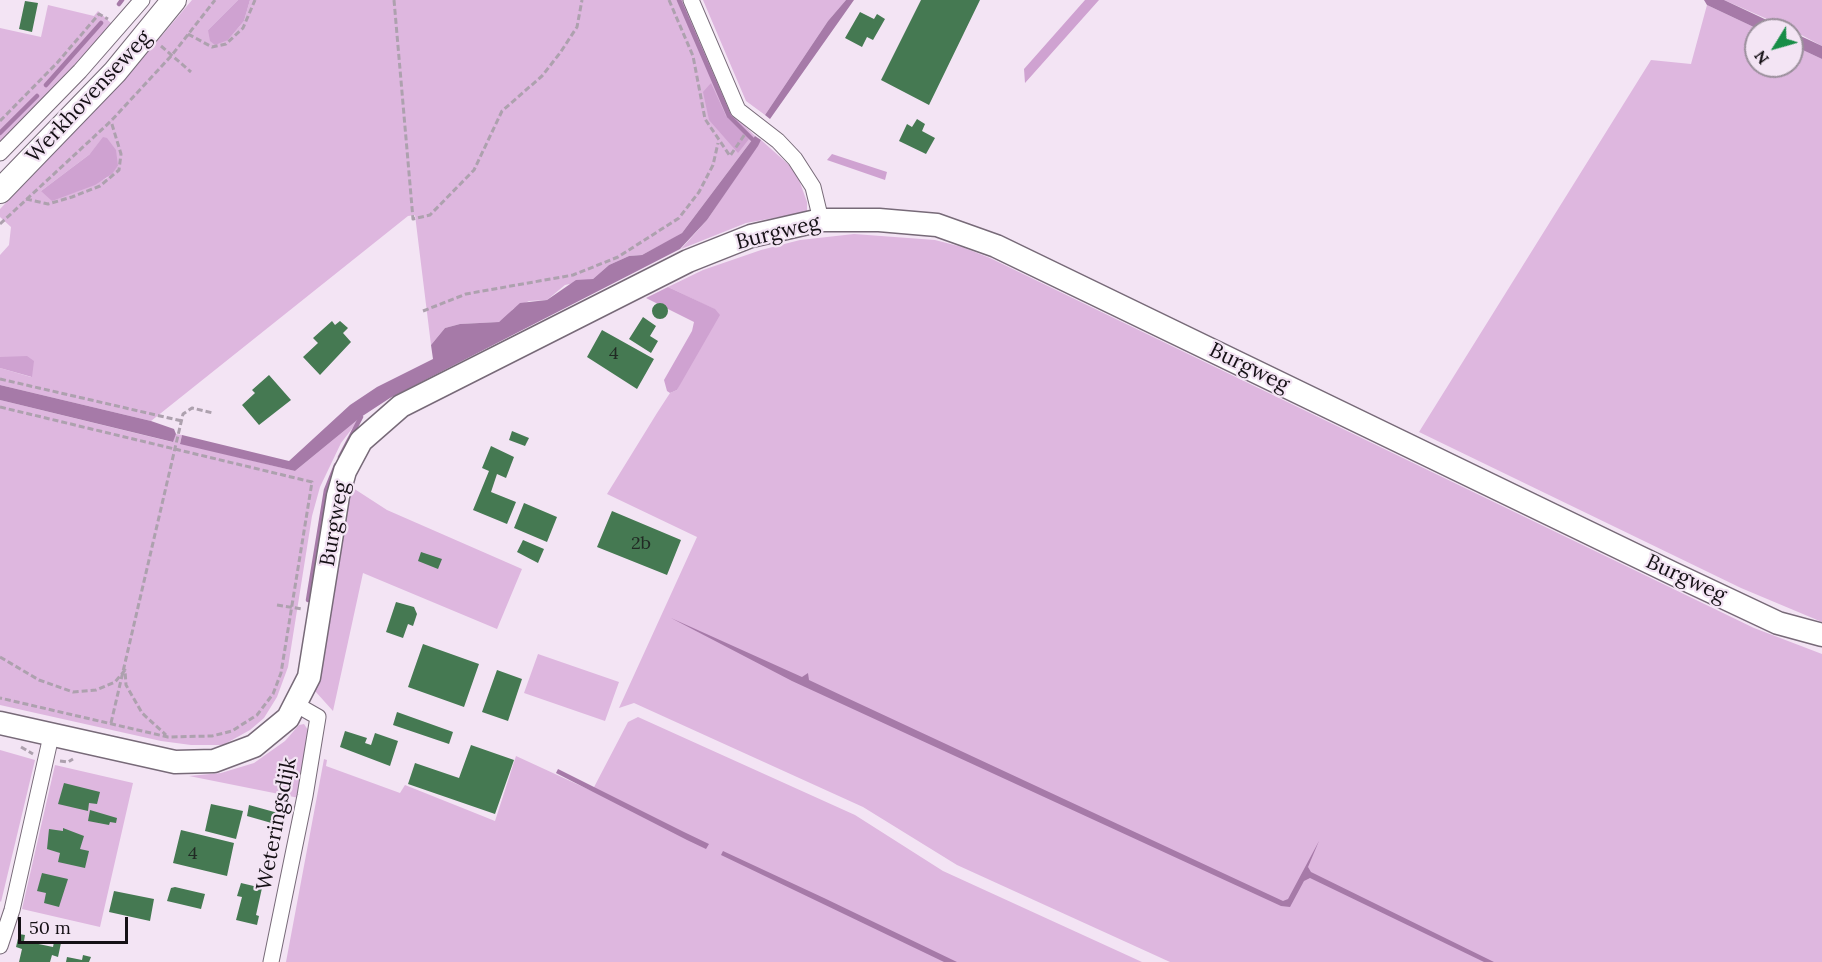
<!DOCTYPE html>
<style>
body{margin:0}
#map{position:relative;width:1822px;height:962px;overflow:hidden;background:#f3e4f4;font-family:Lora,serif}
canvas{display:block}
.north{position:absolute;left:1744px;top:18px;width:60px;height:60px;box-sizing:border-box;background:#f3e4f4;border:2px solid #9a8f9b;border-radius:50%;rotate:233deg;font-size:16px;font-weight:700;line-height:24px;text-align:center;color:#151015}
.north::after{content:'';display:block;margin:auto;width:21px;height:27px;background:#178d47;clip-path:polygon(50% 0,100% 100%,50% 72%,0 100%)}
.scale{position:absolute;left:18px;top:917px;width:110px;height:27px;box-sizing:border-box;border:3px solid #151015;border-top:0;padding-left:8px;font-size:18px;line-height:21px;white-space:nowrap;color:#151015;-webkit-text-stroke:4px #f3e4f4;paint-order:stroke}
</style>
<div id="map">
<canvas width="1822" height="962"></canvas>
<div class="north">N</div>
<div class="scale">50 m</div>
</div>
<script>
const ctx = document.querySelector('canvas').getContext('2d');
ctx.lineJoin = 'round';
function fillPath(path, color) {
  ctx.fillStyle = color;
  ctx.fill(path, 'evenodd');
}
function shape(rows) {
  const path = new Path2D();
  for (const r of rows) {
    if (r.length === 3) {
      path.moveTo(r[0] + r[2], r[1]);
      path.arc(r[0], r[1], r[2], 0, 2 * Math.PI);
      continue;
    }
    path.moveTo(r[0], r[1]);
    for (let i = 2; i < r.length; i += 2) path.lineTo(r[i], r[i + 1]);
  }
  return path;
}
function trace(path, color, width, dash) {
  ctx.strokeStyle = color;
  ctx.lineWidth = width;
  ctx.lineCap = dash ? 'butt' : 'round';
  ctx.setLineDash(dash || []);
  ctx.stroke(path);
}
function drawText(font, color, halo, rows, align = 'center') {
  ctx.font = font + ' Lora,serif';
  ctx.lineWidth = 4.5;
  ctx.setLineDash([]);
  ctx.textBaseline = 'middle';
  ctx.strokeStyle = halo;
  ctx.fillStyle = color;
  for (const [text, x, y, turn = 0] of rows) {
    ctx.save();
    ctx.translate(x, y);
    ctx.rotate((+turn || 0) * Math.PI / 180);
    ctx.textAlign = isNaN(turn) ? turn : align;
    if (halo) ctx.strokeText(text, 0, 0);
    ctx.fillText(text, 0, 0);
    ctx.restore();
  }
}
fillPath(shape([
 [192,0,238,0,208,30,228,40,244,21,250,0,683,0,733,114,755,136,682,233,672,239,642,255,629,256,609,265,593,279,565,285,547,300,529,301,513,309,509,316,499,322,460,324,445,328,431,345,415,215,408,216,151,421,0,385,0,368,31,377,33,361,0,357,0,255,9,245,11,227,0,217,0,209,125,79],
 [90,154,118,166,107,178,75,192,41,191],
 [703,0,846,0,828,21,765,115,746,101],
 [1724,0,1822,0,1822,46,1792,30],
 [48,5,94,16,98,11,112,24,94,47,0,145,0,28,41,37],
 [1707,5,1760,30,1756,30,1756,66,1792,66,1792,45,1822,59,1822,622,1741,588,1419,432,1651,60,1691,64],
 [761,140,788,164,798,177,807,202,807,212,746,223,681,249,707,220],
 [854,234,935,240,962,247,990,258,1754,628,1822,654,1822,962,1170,962,957,865,863,807,634,703,619,708,697,537,607,494,657,413,670,393,677,390,714,309,668,287,703,270,761,250,800,240],
 [0,400,172,442,176,434,182,435,180,443,295,471,361,417,341,443,320,487,312,516,288,667,277,697,264,718,250,730,223,745,191,745,161,741,0,705],
 [353,488,387,510,522,569,497,629,363,573,333,711,315,691,348,502],
 [538,654,619,682,605,721,524,693],
 [638,717,855,815,943,871,1142,962,286,962,324,759,327,760,326,766,400,793,405,785,495,821,516,756,592,791,628,722],
 [304,724,308,730,307,740,299,798,189,776,221,773,254,763,285,741,299,725],
 [0,750,35,760,1,902,0,901],
 [55,765,133,783,100,927,22,909]
]), '#deb7df');
fillPath(shape([
 [238,0,250,0,244,21,228,40,215,45,210,41,208,30],
 [1085,0,1099,0,1025,83,1024,69],
 [711,83,726,116,749,139,738,153,709,120,703,92],
 [103,137,107,138,116,150,118,166,112,174,95,185,52,201,41,191,90,154],
 [832,154,887,172,885,180,827,160],
 [668,287,715,309,720,315,677,390,670,393,667,391,664,380,692,331,694,322,646,298],
 [27,356,34,361,32,377,0,368,0,357]
]), '#cfa2d1');
fillPath(shape([
 [846,0,854,0,770,119,765,115,828,21],
 [1704,0,1724,0,1788,30,1760,30,1707,5],
 [1792,32,1822,46,1822,59,1792,45],
 [755,136,761,140,758,146,707,220,680,249,390,398,361,417,295,471,180,444,182,435,289,461,350,405,377,387,433,359,431,345,445,328,460,324,499,322,520,303,547,300,576,280,593,279,609,265,629,256,642,255,682,233],
 [0,385,151,421,174,429,176,434,173,442,0,400],
 [671,618,802,677,808,673,809,680,845,697,1283,901,1288,899,1319,841,1308,867,1311,872,1494,962,1484,962,1310,878,1304,881,1290,907,1281,906,792,681],
 [558,769,684,832,709,844,706,849,687,840,556,773],
 [723,851,824,898,957,962,944,962,721,855]
]), '#a67aa8');
trace(shape([
 [679,0,729,116,752,139],
 [119,4,122,0],
 [46,85,101,23],
 [0,133,37,96],
 [340,457,361,417],
 [308,600,326,490,336,465]
]), '#a67aa8', 4.5);
fillPath(shape([
 [921,0,980,0,929,105,881,80],
 [25,1,38,3,32,32,19,29],
 [860,12,874,19,877,14,885,19,873,40,867,37,862,47,845,38],
 [917,119,925,124,922,131,935,138,926,154,899,141,907,124,912,127],
 [660,311,8],
 [643,317,656,326,650,336,658,341,651,353,629,339],
 [332,321,335,325,340,321,348,328,343,333,351,342,320,375,303,357,318,343,313,338],
 [602,330,654,359,637,389,587,357],
 [269,375,291,400,259,425,242,405,255,393,252,390],
 [512,431,529,438,525,446,509,440],
 [491,446,514,457,506,478,497,474,491,492,516,502,507,524,473,510,489,471,482,468],
 [524,503,557,517,547,542,514,528],
 [612,511,681,540,667,575,597,547],
 [523,540,544,549,538,563,517,552],
 [421,552,442,559,438,569,418,561],
 [396,602,414,607,417,614,413,626,408,624,403,638,386,632],
 [423,644,479,664,464,707,408,687],
 [497,670,522,679,508,721,482,712],
 [397,712,453,732,449,744,393,725],
 [345,731,367,738,365,743,371,745,375,733,398,741,390,766,340,747],
 [471,745,514,760,495,814,408,784,415,763,459,778],
 [64,783,100,792,97,804,89,803,88,811,58,804],
 [211,804,243,811,236,839,205,831],
 [249,805,278,813,275,824,247,816],
 [90,810,117,818,116,823,110,822,109,825,88,821],
 [63,828,84,836,80,849,89,851,85,868,58,862,60,853,47,849,49,829,63,831],
 [181,830,234,843,227,876,173,863],
 [42,873,68,879,59,907,44,903,46,893,37,891],
 [241,883,262,888,256,915,259,916,257,925,236,920,242,897,237,896],
 [175,887,205,894,201,909,167,901,171,888],
 [114,891,154,899,150,921,109,912],
 [19,934,25,935,24,941,53,947,54,942,61,943,58,957,52,955,50,962,19,962,22,949,16,947],
 [83,955,91,957,89,962,66,962,67,957,82,960]
]), '#457952');
const minor = shape([
 [691,0,738,110,778,141,795,159,813,187,821,220],
 [0,153,80,71,142,0],
 [0,946,12,910,51,736],
 [271,962,305,796,318,717,297,705]
]);
const secondary = shape([
 [0,723,175,762,214,761,254,746,288,718,309,677,338,496,345,471,361,441,401,406,688,261,751,236,821,220,879,220,937,225,996,246,1674,574,1778,623,1822,635]
]);
const primary = shape([
 [0,191,115,72,174,0]
]);
trace(minor, '#776a78', 17);
trace(secondary, '#776a78', 25);
trace(primary, '#776a78', 26);
trace(shape([
 [394,0,413,219,430,215,474,170,502,111,542,76,560,53,577,27,582,0],
 [669,0,693,56,705,119,730,156,745,134],
 [188,34,212,47,226,44,243,28,255,0],
 [161,46,191,72],
 [0,121,57,63,99,14,108,19],
 [26,199,48,204,72,197,100,186,119,170,121,154,111,121],
 [0,224,111,121,172,55,215,0],
 [423,311,466,294,573,275,618,257,679,218,699,192,713,165,718,143],
 [0,379,182,421],
 [0,407,312,482,281,673,273,694,257,715,232,731,212,736,168,737,0,698],
 [277,605,302,609],
 [0,657,39,680,73,692,96,690,115,682,125,670,126,685,142,713,166,735],
 [111,723,183,414,192,408,213,413],
 [21,747,33,754],
 [60,761,68,762,73,759]
]), '#ada1ae', 3, [6, 3]);
trace(minor, '#fff', 15);
trace(secondary, '#fff', 22);
trace(primary, '#fff', 24);
drawText('18px', '#212a24', null, [
 ["4",614,354],
 ["2b",641,544],
 ["4",193,854]
]);
drawText('21px', '#151015', '#f3e4f4', [
 ["Werkhovenseweg",89,97,-47],
 ["Burgweg",778,233,-14],
 ["Burgweg",1249,368,26],
 ["Burgweg",335,524,-80],
 ["Burgweg",1686,579,25],
 ["Weteringsdijk",277,824,-79]
]);
</script>
